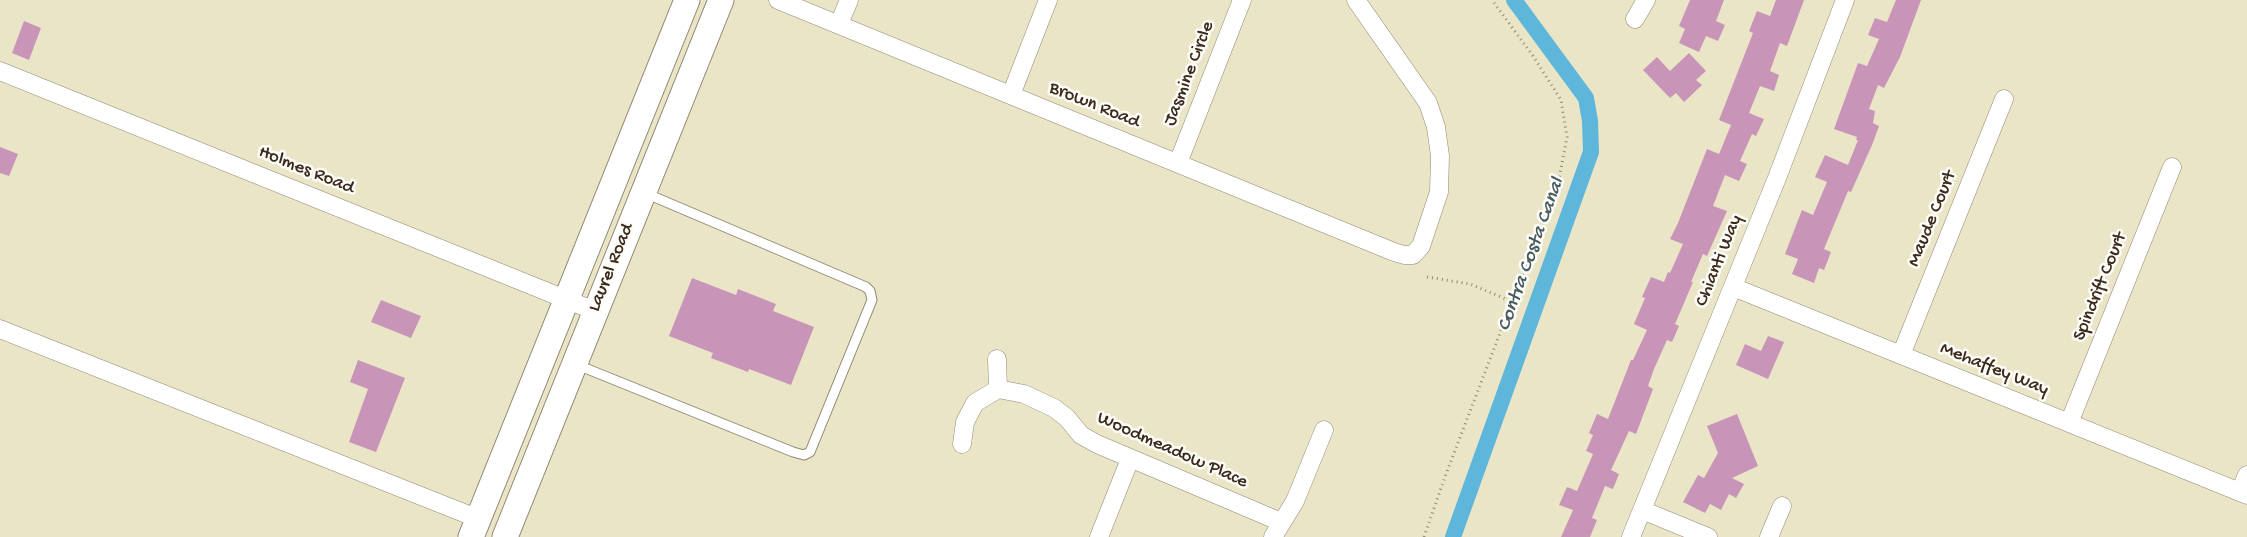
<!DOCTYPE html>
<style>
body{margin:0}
canvas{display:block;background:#eae5c6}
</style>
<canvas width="2247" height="537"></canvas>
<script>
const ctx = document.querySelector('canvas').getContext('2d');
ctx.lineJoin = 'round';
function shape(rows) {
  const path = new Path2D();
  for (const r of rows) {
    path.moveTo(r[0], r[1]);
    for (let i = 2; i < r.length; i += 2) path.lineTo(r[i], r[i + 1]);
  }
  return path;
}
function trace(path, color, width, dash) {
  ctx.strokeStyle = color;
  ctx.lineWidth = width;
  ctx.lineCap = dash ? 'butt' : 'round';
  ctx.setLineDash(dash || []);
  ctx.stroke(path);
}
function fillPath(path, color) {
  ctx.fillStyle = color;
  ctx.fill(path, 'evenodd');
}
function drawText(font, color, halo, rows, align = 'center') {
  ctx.font = font + ' "Gochi Hand",sans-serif';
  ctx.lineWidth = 5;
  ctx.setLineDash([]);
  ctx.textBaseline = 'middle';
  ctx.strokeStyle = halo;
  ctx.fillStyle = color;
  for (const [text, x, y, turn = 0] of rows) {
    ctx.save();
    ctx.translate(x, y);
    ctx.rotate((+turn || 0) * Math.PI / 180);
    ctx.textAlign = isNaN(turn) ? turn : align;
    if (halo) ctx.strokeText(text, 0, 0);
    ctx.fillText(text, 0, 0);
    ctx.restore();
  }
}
trace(shape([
 [1453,537,1591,152,1590,121,1586,98,1514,0]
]), '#5eb6db', 16);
fillPath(shape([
 [1690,0,1724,0,1716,21,1725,25,1718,41,1706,36,1699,52,1679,43,1685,29,1679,26],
 [1776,0,1804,0,1787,46,1780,43,1770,71,1779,75,1774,91,1760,86,1749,113,1764,119,1756,136,1752,134,1740,161,1747,164,1739,181,1725,175,1713,206,1727,211,1707,256,1703,254,1691,282,1693,282,1675,324,1679,326,1672,342,1667,340,1654,369,1648,386,1653,389,1636,434,1629,431,1611,470,1619,474,1613,489,1605,486,1592,518,1597,520,1590,537,1561,537,1573,510,1559,505,1567,487,1577,491,1593,454,1586,451,1593,435,1589,433,1597,414,1608,419,1631,360,1633,360,1647,330,1634,324,1645,298,1642,297,1651,277,1664,282,1668,272,1670,273,1683,244,1670,239,1678,223,1707,149,1719,154,1731,125,1719,120,1753,33,1749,31,1757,11,1770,16],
 [1896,0,1921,0,1900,57,1884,88,1878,85,1869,109,1875,111,1873,123,1879,126,1872,145,1851,192,1848,191,1824,249,1831,252,1824,270,1819,268,1814,283,1792,274,1798,259,1785,254,1802,210,1813,215,1827,182,1815,177,1825,155,1848,165,1858,140,1856,140,1857,137,1834,129,1858,63,1867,66,1879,39,1868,35,1875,18,1887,22],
 [24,21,41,28,29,60,12,53],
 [1689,53,1706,71,1696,80,1702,85,1684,102,1676,93,1670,98,1643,70,1657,57,1670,71],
 [0,147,18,154,9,176,0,173],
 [692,278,736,295,738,289,776,304,773,311,814,327,791,385,749,369,748,372,711,358,713,353,669,336],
 [381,300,421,316,411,338,371,322],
 [1768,336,1784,342,1768,379,1736,365,1745,344,1761,351],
 [358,360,405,378,376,452,349,442,368,389,350,382],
 [1737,414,1758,466,1732,478,1744,484,1736,498,1729,494,1721,510,1710,504,1705,513,1683,502,1698,475,1704,478,1718,453,1707,426]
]), '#c895b8');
const lane = shape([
 [575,364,793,452,804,455,810,452,872,300,870,291,866,287,645,193]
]);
const street = shape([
 [778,0,1394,252,1404,255,1413,255,1421,246,1439,192,1440,156,1436,127,1428,103,1356,0],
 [1635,19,1646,0],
 [839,24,849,0],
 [0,71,595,311],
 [1011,95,1048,0],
 [1178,163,1242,0],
 [1733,287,2247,495],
 [0,329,479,519],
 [1901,355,2004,99],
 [997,359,998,389],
 [2069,423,2172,167],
 [962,444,965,422,975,403,998,389,1024,394,1054,408,1067,418,1081,435,1097,444,1281,522],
 [2240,492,2247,475],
 [1642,510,1708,537],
 [1099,537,1130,459],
 [1273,537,1295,501,1324,430],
 [1631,537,1777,178,1845,0],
 [1769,537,1782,506]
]);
const secondary = shape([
 [471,537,687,0],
 [505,537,721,0]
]);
trace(lane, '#928872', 11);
trace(street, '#928872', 19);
trace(secondary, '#928872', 27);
trace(shape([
 [1427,277,1470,284,1513,302],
 [1424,537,1446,474,1559,179,1567,137,1561,100,1533,56,1492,0]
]), '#928872', 3, [1, 4]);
trace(lane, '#fff', 9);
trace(street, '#fff', 18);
trace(secondary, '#fff', 25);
drawText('19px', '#3b2a1e', '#fdfcf7', [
 ["Jasmine Circle",1190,74,-69],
 ["Brown Road",1094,106,22],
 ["Holmes Road",306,171,22],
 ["Maude Court",1933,219,-68],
 ["Chianti Way",1720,261,-68],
 ["Laurel Road",612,268,-68],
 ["Spindrift Court",2101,287,-68],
 ["Mehaffey Way",1994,370,22],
 ["Woodmeadow Place",1172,451,24]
]);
drawText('italic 20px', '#475b60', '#fdfcf7', [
 ["Contra Costa Canal",1532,255,-70]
]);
</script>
